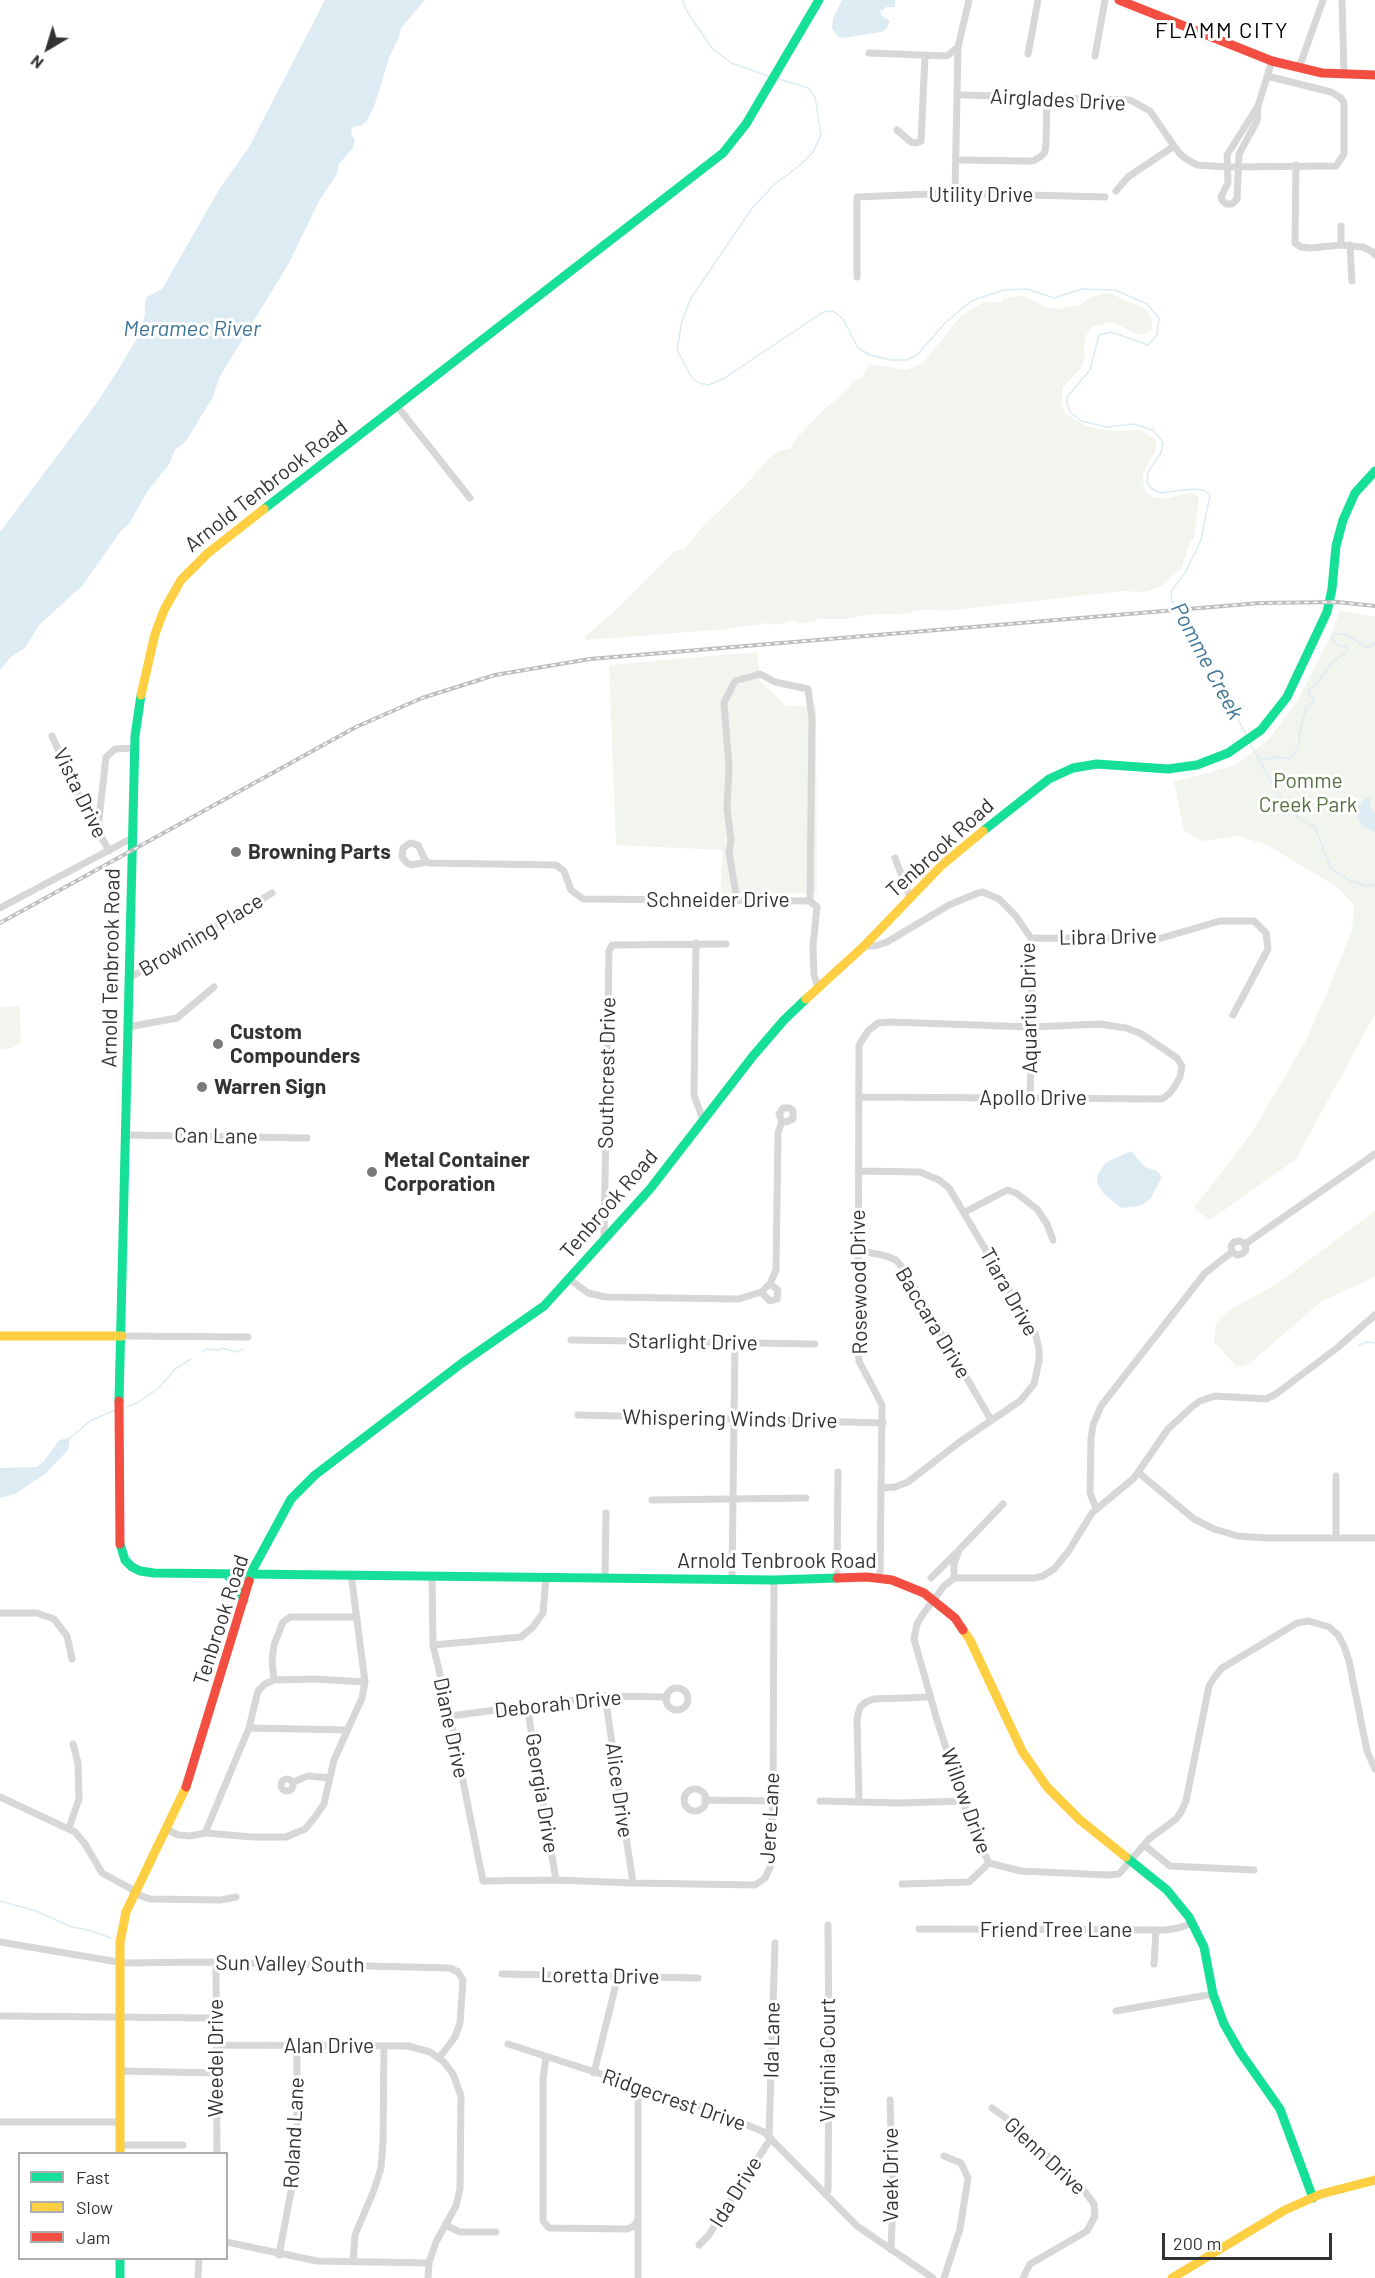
<!DOCTYPE html>
<style>
body{margin:0}
#map{position:relative;width:1375px;height:2278px;overflow:hidden;background:#fff;font-family:Barlow,sans-serif}
canvas{display:block}
.legend{position:absolute;left:18px;top:2152px;width:210px;height:108px;box-sizing:border-box;background:#fff;border:2px solid #adadad;margin:0;padding:8px 10px;list-style:none;font-size:18px;color:#333}
.legend li{display:flex;align-items:center;gap:12px;height:30px}
.legend b{width:30px;border:2px solid #adadad}
.north{position:absolute;left:18px;top:18px;width:60px;height:60px;-webkit-text-stroke:4px #fff;paint-order:stroke;rotate:218deg;font-size:16px;font-weight:700;line-height:24px;text-align:center;color:#333}
.north::after{content:'';display:block;margin:auto;width:21px;height:27px;background:#333;clip-path:polygon(50% 0,100% 100%,50% 72%,0 100%)}
.scale{position:absolute;left:1162px;top:2233px;width:170px;height:27px;box-sizing:border-box;border:3px solid #333;border-top:0;padding-left:8px;font-size:18px;line-height:21px;white-space:nowrap;color:#333;-webkit-text-stroke:4px #fff;paint-order:stroke}
</style>
<div id="map">
<canvas width="1375" height="2278"></canvas>
<ul class="legend">
<li><b style="height:8px;background:#16e098"></b>Fast</li>
<li><b style="height:8px;background:#ffcf43"></b>Slow</li>
<li><b style="height:8px;background:#f24e42"></b>Jam</li>
</ul>
<div class="north">N</div>
<div class="scale">200 m</div>
</div>
<script>
const ctx = document.querySelector('canvas').getContext('2d');
ctx.lineJoin = 'round';
function fillPath(path, color) {
  ctx.fillStyle = color;
  ctx.fill(path, 'evenodd');
}
function shape(rows) {
  const path = new Path2D();
  for (const r of rows) {
    if (r.length === 3) {
      path.moveTo(r[0] + r[2], r[1]);
      path.arc(r[0], r[1], r[2], 0, 2 * Math.PI);
      continue;
    }
    path.moveTo(r[0], r[1]);
    for (let i = 2; i < r.length; i += 2) path.lineTo(r[i], r[i + 1]);
  }
  return path;
}
function trace(path, color, width, dash) {
  ctx.strokeStyle = color;
  ctx.lineWidth = width;
  ctx.lineCap = dash ? 'butt' : 'round';
  ctx.setLineDash(dash || []);
  ctx.stroke(path);
}
function drawText(font, color, halo, rows, align = 'center') {
  ctx.font = font + ' Barlow,sans-serif';
  ctx.lineWidth = 6;
  ctx.setLineDash([]);
  ctx.textBaseline = 'middle';
  ctx.strokeStyle = halo;
  ctx.fillStyle = color;
  for (const [text, x, y, turn = 0] of rows) {
    ctx.save();
    ctx.translate(x, y);
    ctx.rotate((+turn || 0) * Math.PI / 180);
    ctx.textAlign = isNaN(turn) ? turn : align;
    if (halo) ctx.strokeText(text, 0, 0);
    ctx.fillText(text, 0, 0);
    ctx.restore();
  }
}
fillPath(shape([
 [1109,293,1146,309,1152,321,1152,329,1148,333,1140,335,1111,322,1092,327,1087,334,1084,345,1085,359,1081,368,1063,387,1061,406,1066,414,1088,427,1114,431,1140,430,1155,439,1157,448,1142,475,1145,491,1153,497,1164,499,1189,493,1197,495,1199,500,1194,538,1189,544,1181,569,1160,587,1144,592,1122,591,945,611,927,609,901,614,872,614,846,619,818,619,814,622,799,623,792,621,774,625,767,623,728,629,585,640,585,637,620,606,675,551,684,550,704,525,744,487,766,461,779,451,790,449,797,438,819,414,847,390,853,381,862,377,870,364,907,370,922,364,961,316,983,302,1002,302,1004,298,1021,296,1032,299,1048,308,1059,309,1079,305,1091,297],
 [1340,610,1375,617,1375,1014,1296,1159,1210,1220,1194,1208,1252,1132,1304,1044,1328,991,1352,930,1354,905,1337,887,1267,845,1238,836,1202,841,1184,831,1174,782,1236,765,1269,739,1296,703,1328,642],
 [757,652,760,681,786,706,816,706,817,893,720,894,723,850,616,845,609,665],
 [18,1006,20,1009,21,1042,12,1048,0,1049,0,1007],
 [1375,1211,1375,1277,1322,1301,1249,1364,1237,1367,1214,1342,1216,1323,1229,1310,1277,1284]
]), '#f1f5ed');
fillPath(shape([
 [325,0,425,0,401,28,399,37,389,58,375,104,367,121,362,125,354,127,352,130,351,134,355,140,353,148,338,165,337,174,319,201,289,263,219,378,213,397,186,441,175,450,170,463,147,492,129,524,120,532,82,586,39,625,25,648,11,657,0,670,0,532,96,404,120,367,137,338,145,315,145,302,147,297,162,289,220,188,249,147],
 [842,0,895,0,895,7,887,7,880,11,882,16,890,21,886,29,881,32,843,38,837,36,832,28,833,18],
 [1368,797,1371,800,1370,808,1375,813,1375,832,1363,827,1357,817,1357,811,1363,800],
 [1131,1151,1145,1167,1157,1171,1162,1177,1151,1198,1145,1203,1139,1206,1121,1208,1103,1193,1097,1182,1097,1176,1105,1163],
 [70,1438,68,1450,45,1474,15,1494,0,1498,0,1468,37,1467,44,1461,59,1440]
]), '#ddebf3');
trace(shape([
 [682,0,689,15,712,48,731,63,768,76],
 [776,78,808,88,815,97,821,135,813,152,799,166,775,184,753,207,691,298,682,321,677,350,692,378,699,383,708,385,723,379,823,312,833,311,843,319,858,348,870,355,891,360,907,360,918,354,945,323,971,301,1003,290,1028,289,1054,298,1082,289,1115,290,1147,304,1159,318,1157,335,1148,345,1111,332,1099,335,1090,370,1067,397,1067,404,1070,412,1081,421,1107,427,1134,424,1153,430,1163,442,1161,453,1148,472,1147,482,1151,488,1160,493,1193,489,1203,490,1210,495,1201,540,1185,573,1172,590,1171,599,1220,683,1246,735],
 [1249,742,1280,797,1300,819,1315,827,1331,869,1351,881,1367,886,1375,885],
 [1258,758,1269,759,1275,757,1289,758,1294,754,1300,743,1299,736,1305,712,1307,707,1314,702,1313,697,1308,695,1309,689,1317,683,1334,660,1345,654,1348,648,1346,646,1339,646,1335,643,1332,638,1333,634,1347,635,1366,647,1369,647,1375,643],
 [1359,1345,1367,1342,1375,1343],
 [202,1352,206,1349,220,1350,222,1348,236,1352,243,1349],
 [127,1407,137,1403,159,1388,175,1369,191,1359],
 [70,1438,90,1421,115,1410],
 [0,1901,36,1911,72,1927,89,1930,111,1938]
]), '#ddebf3', 1.5);
trace(shape([
 [1342,0,1344,75],
 [869,53,947,56,958,47],
 [1028,54,1038,0],
 [1095,56,1105,0],
 [1299,68,1323,0],
 [963,95,1130,100,1150,111,1179,153,1185,158,1197,165,1228,167,1336,166,1344,154,1344,103,1341,98,1331,92,1267,76],
 [1258,106,1227,155,1228,183,1221,197,1222,200,1226,204,1232,204,1237,199,1239,154,1257,121,1258,106,1272,61],
 [897,130,911,142,916,143,921,141,925,56],
 [962,160,1024,161,1033,161,1040,157,1045,152,1046,144,1047,98],
 [1296,165,1295,243,1301,247,1310,248,1341,245,1363,247,1373,252,1375,255],
 [1116,191,1128,177,1174,146],
 [955,193,958,47,969,0],
 [1341,245,1341,226],
 [1350,245,1352,281],
 [857,277,857,197,955,193,1105,197],
 [397,406,470,498],
 [52,736,84,805,109,851],
 [98,828,106,757,115,749,135,748],
 [895,858,910,897],
 [427,862,411,865,407,863,402,857,403,848,410,843,418,845,425,860,429,863,556,865,564,871,571,890,583,899,810,901,817,907,813,946,814,975,818,987],
 [737,901,729,852,731,840,727,809,729,767,724,703,735,681,760,674,775,682,808,689,812,719,810,901],
 [0,908,132,838],
 [1031,938,1158,939,1220,921,1254,921,1266,933,1268,949,1233,1015],
 [696,943,694,1095,703,1120],
 [864,946,875,946,887,942,949,905,978,893,983,892,999,899,1015,915,1031,938,1032,1027,1030,1098],
 [129,978,188,944,272,893],
 [128,1027,177,1018,214,987],
 [860,1097,1162,1099,1169,1094,1175,1086,1180,1077,1182,1066,1177,1058,1140,1033,1126,1028,1100,1024,1032,1027,890,1022,878,1023,868,1031,859,1045,858,1347,859,1361,882,1405,880,1578],
 [126,1135,307,1138],
 [858,1171,920,1172,939,1180,949,1188,1035,1333,1039,1348,1039,1361,1034,1384,1020,1401,961,1441,908,1482,895,1487,882,1488],
 [965,1212,1007,1190,1016,1193,1037,1209,1047,1224,1053,1240],
 [604,1237,609,951,612,945,726,944],
 [1245,1244,1375,1154],
 [857,1250,886,1256,896,1260,905,1271,991,1420],
 [1232,1252,1231,1246,1234,1242,1240,1241,1245,1244],
 [1232,1252,1237,1255,1242,1254,1246,1250,1245,1244],
 [568,1278,588,1293,605,1297,739,1299,761,1292,770,1284,776,1270,778,1133,782,1121,779,1114,783,1108,790,1108,793,1111,793,1119,786,1122,782,1121],
 [761,1292,770,1301,777,1299,778,1290,770,1284],
 [1375,1315,1337,1348,1276,1394,1266,1399,1215,1396,1200,1401,1193,1406,1168,1429,1134,1478,1092,1513,1068,1552,1054,1569,1043,1576,1035,1578,954,1578,944,1586,923,1614,917,1624,914,1639,937,1720,973,1831,989,1863,1021,1871,1107,1875,1119,1874,1149,1839,1176,1819,1181,1812,1186,1801,1209,1686,1214,1678,1222,1668,1297,1623,1309,1621,1329,1627,1338,1635,1344,1646,1349,1661,1367,1751,1375,1769],
 [122,1336,248,1337],
 [571,1340,815,1344],
 [578,1415,883,1423],
 [1139,1473,1194,1519,1214,1529,1238,1536,1265,1538,1375,1538],
 [1336,1476,1336,1538],
 [652,1500,806,1498],
 [1096,1508,1090,1493,1091,1439,1093,1425,1101,1406,1205,1273,1232,1252],
 [432,1575,433,1645,450,1716,483,1881,556,1880,633,1883,755,1885,765,1878,770,1868,773,1801,774,1580],
 [605,1577,606,1513],
 [931,1578,955,1554],
 [954,1578,954,1564,959,1550,1003,1504],
 [732,1579,735,1342],
 [837,1579,838,1472],
 [0,1613,37,1613,54,1619,67,1636,72,1659],
 [433,1645,521,1637,533,1627,543,1613,546,1577],
 [274,1680,272,1661,274,1645,283,1622,290,1617,357,1617],
 [677,1699,11],
 [605,1696,633,1883],
 [527,1706,556,1880],
 [450,1716,605,1696,667,1697],
 [249,1728,348,1730],
 [287,1785,6],
 [293,1782,308,1776,330,1778],
 [695,1800,11],
 [0,1797,75,1832,85,1844,102,1873,135,1891],
 [705,1800,773,1801],
 [820,1801,900,1803,963,1801],
 [859,1802,857,1719,860,1707,866,1702,874,1699,930,1697],
 [69,1828,79,1799,78,1763,73,1744],
 [166,1829,178,1835,190,1836,205,1833,253,1837,286,1837,305,1829,315,1817,324,1804,334,1760,362,1698,365,1682,351,1574],
 [205,1833,249,1728,258,1691,265,1684,274,1680,314,1679,365,1682],
 [1144,1845,1170,1866,1254,1870],
 [902,1884,969,1882,989,1863],
 [133,1893,150,1899,221,1900,236,1897],
 [919,1929,1165,1930,1178,1928,1193,1923],
 [0,1942,124,1963,201,1962,450,1968,458,1972,463,1980,460,2023,455,2037,439,2058],
 [216,1963,217,2154],
 [1154,1964,1156,1930],
 [502,1974,698,1978],
 [1116,2011,1213,1994],
 [0,2016,216,2018],
 [508,2044,706,2108,764,2132,857,2226,933,2278],
 [216,2045,408,2046,430,2052,444,2062,453,2074,461,2096,460,2189,456,2206,436,2242,429,2263,428,2278],
 [546,2057,543,2079,543,2221,549,2228,627,2229,634,2226,638,2220],
 [121,2071,217,2073],
 [594,2073,618,1976],
 [638,2086,638,2278],
 [890,2100,893,2198,891,2250],
 [992,2108,1010,2121,1080,2185,1094,2204,1095,2216,1087,2231,1030,2264,1023,2278],
 [0,2122,121,2122],
 [769,2136,775,1943],
 [120,2145,183,2145],
 [826,2195,828,2190,829,2053,828,1925],
 [445,2225,460,2232,496,2232],
 [226,2242,317,2261,429,2263],
 [699,2245,708,2236,771,2138],
 [279,2255,297,2160,297,2046],
 [353,2262,355,2235,374,2190,381,2168,383,2142,384,2046],
 [198,2278,199,2258],
 [944,2278,960,2229,968,2178,961,2163,944,2156]
]), '#d7d7d7', 7);
trace(shape([
 [264,509,723,153,746,124,819,0],
 [983,831,1049,779,1073,768,1097,764,1168,769,1197,765,1228,753,1261,730,1287,697,1327,612,1332,589,1336,546,1343,520,1355,493,1375,471],
 [119,1401,135,736,141,695],
 [120,1544,125,1560,132,1567,140,1571,154,1573,774,1580,837,1578],
 [226,1574,236,1584,244,1600],
 [249,1581,253,1569,291,1499,315,1475,462,1363,544,1306,650,1189,753,1056,784,1020,806,999],
 [1126,1857,1167,1890,1189,1917,1204,1947,1213,1994,1224,2024,1240,2052,1280,2109,1313,2198],
 [120,2258,120,2278]
]), '#16e098', 9);
trace(shape([
 [141,695,155,634,164,610,181,580,208,553,264,509],
 [806,999,864,946,942,865,983,831],
 [0,1336,122,1336],
 [963,1630,970,1640,1022,1751,1047,1787,1080,1820,1126,1857],
 [120,2154,120,1942,126,1912,186,1787],
 [1172,2278,1285,2210,1321,2194,1375,2180]
]), '#ffcf43', 9);
trace(shape([
 [1119,0,1272,61,1322,73,1375,75],
 [119,1401,120,1544],
 [837,1578,867,1577,892,1580,924,1593,955,1618,963,1630],
 [186,1787,249,1581]
]), '#f24e42', 9);
const rail = shape([
 [0,923,356,727,422,698,495,675,590,659,1260,603,1338,602,1375,606]
]);
trace(rail, '#bebebe', 4);
trace(rail, '#fff', 1.5, [4.5]);
for (const [x, y, r, color] of [
 [236,852,6,"#7a7a7a"],
 [218,1044,6,"#7a7a7a"],
 [202,1087,6,"#7a7a7a"],
 [372,1172,6,"#7a7a7a"]
]) {
  const dot = new Path2D();
  dot.arc(x, y, r, 0, 2 * Math.PI);
  ctx.fillStyle = color;
  ctx.fill(dot);
  trace(dot, '#fff', 2);
}
drawText('21px', '#333', '#fff', [
 ["Airglades Drive",1058,100,3],
 ["Utility Drive",981,195],
 ["Arnold Tenbrook Road",266,486,-38],
 ["Vista Drive",80,793,64],
 ["Tenbrook Road",940,848,-42],
 ["Schneider Drive",718,900],
 ["Browning Place",201,935,-31],
 ["Libra Drive",1108,937,-1],
 ["Arnold Tenbrook Road",111,968,-89],
 ["Aquarius Drive",1029,1008,-91],
 ["Southcrest Drive",607,1073,-89],
 ["Apollo Drive",1033,1098],
 ["Can Lane",216,1136,1],
 ["Tenbrook Road",609,1204,-49],
 ["Rosewood Drive",859,1282,-91],
 ["Tiara Drive",1009,1292,61],
 ["Baccara Drive",933,1323,59],
 ["Starlight Drive",693,1342,1],
 ["Whispering Winds Drive",730,1419,1],
 ["Arnold Tenbrook Road",777,1561],
 ["Tenbrook Road",221,1620,-72],
 ["Deborah Drive",558,1704,-6],
 ["Diane Drive",451,1728,78],
 ["Alice Drive",619,1790,82],
 ["Georgia Drive",542,1793,81],
 ["Willow Drive",966,1801,70],
 ["Jere Lane",770,1818,-87],
 ["Friend Tree Lane",1056,1930],
 ["Sun Valley South",290,1964,1],
 ["Loretta Drive",600,1976,1],
 ["Ida Lane",772,2040,-89],
 ["Alan Drive",329,2046],
 ["Weedel Drive",216,2058,-90],
 ["Virginia Court",828,2060,-90],
 ["Ridgecrest Drive",674,2100,19],
 ["Roland Lane",294,2133,-87],
 ["Glenn Drive",1045,2156,43],
 ["Vaek Drive",891,2175,-90],
 ["Ida Drive",736,2192,-58]
]);
drawText('21px', '#56703f', '#fff', [
 ["Pomme",1308,781],
 ["Creek Park",1308,805]
]);
drawText('bold 21px', '#333', '#fff', [
 ["Browning Parts",248,852],
 ["Custom",230,1032],
 ["Compounders",230,1056],
 ["Warren Sign",214,1087],
 ["Metal Container",384,1160],
 ["Corporation",384,1184]
], 'left');
ctx.letterSpacing = '1.5px';
drawText('22px', '#000', '#fff', [
 ["FLAMM CITY",1222,31]
]);
ctx.letterSpacing = '0px';
drawText('italic 22px', '#3f7597', '#fff', [
 ["Meramec River",192,329],
 ["Pomme Creek",1207,661,62]
]);
</script>
